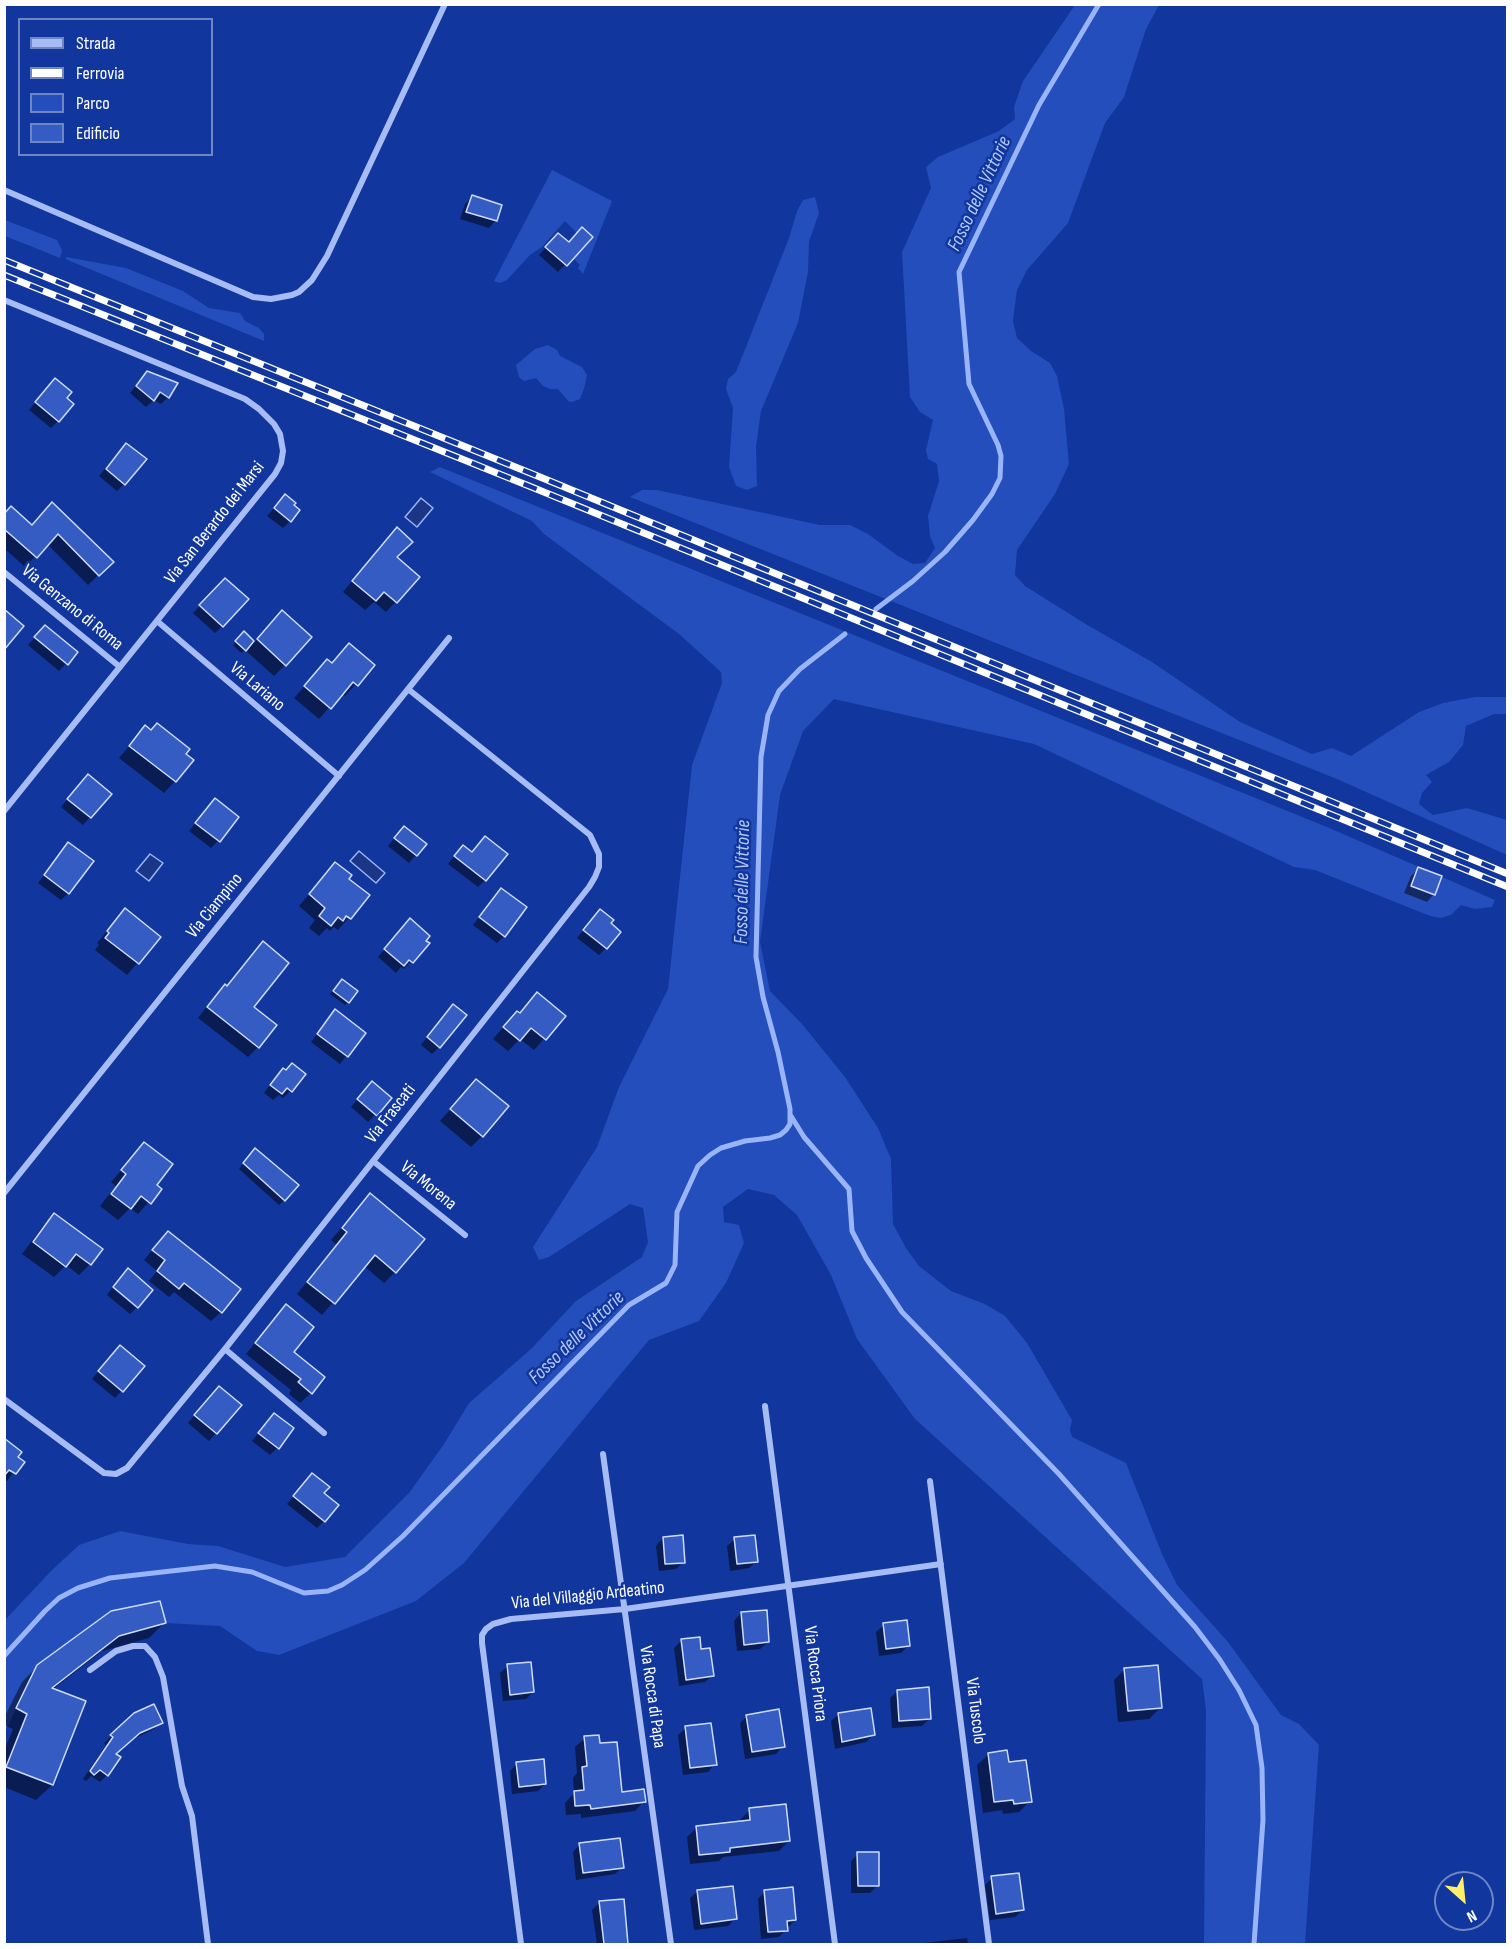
<!DOCTYPE html>
<style>
body{margin:0}
#map{position:relative;width:1512px;height:1949px;overflow:hidden;background:#11369d;font-family:"Sofia Sans Condensed",sans-serif}
canvas{display:block}
.frame{position:absolute;inset:0;border:6px solid #fff;pointer-events:none}
.legend{position:absolute;left:18px;top:18px;width:195px;height:138px;box-sizing:border-box;background:#11369d;border:2px solid #7086c4;margin:0;padding:8px 10px;list-style:none;font-size:18px;color:#fff}
.legend li{display:flex;align-items:center;gap:12px;height:30px}
.legend b{width:30px;border:2px solid #7086c4}
.north{position:absolute;left:1434px;top:1871px;width:60px;height:60px;box-sizing:border-box;background:#11369d;border:2px solid #7086c4;border-radius:50%;rotate:153deg;font-size:16px;font-weight:700;line-height:24px;text-align:center;color:#fff}
.north::after{content:'';display:block;margin:auto;width:21px;height:27px;background:#ffee6a;clip-path:polygon(50% 0,100% 100%,50% 72%,0 100%)}
</style>
<div id="map">
<canvas width="1512" height="1949"></canvas>
<div class="frame"></div>
<ul class="legend">
<li><b style="height:8px;background:#a7bcf4"></b>Strada</li>
<li><b style="height:8px;background:#fff"></b>Ferrovia</li>
<li><b style="height:16px;background:#244ebb"></b>Parco</li>
<li><b style="height:16px;background:#355cc3"></b>Edificio</li>
</ul>
<div class="north">N</div>
</div>
<script>
const ctx = document.querySelector('canvas').getContext('2d');
ctx.lineJoin = 'round';
function fillPath(path, color) {
  ctx.fillStyle = color;
  ctx.fill(path, 'evenodd');
}
function shape(rows) {
  const path = new Path2D();
  for (const r of rows) {
    path.moveTo(r[0], r[1]);
    for (let i = 2; i < r.length; i += 2) path.lineTo(r[i], r[i + 1]);
  }
  return path;
}
function trace(path, color, width, dash) {
  ctx.strokeStyle = color;
  ctx.lineWidth = width;
  ctx.lineCap = dash ? 'butt' : 'round';
  ctx.setLineDash(dash || []);
  ctx.stroke(path);
}
function drawText(font, color, halo, rows, align = 'center') {
  ctx.font = font + ' "Sofia Sans Condensed",sans-serif';
  ctx.lineWidth = 5;
  ctx.setLineDash([]);
  ctx.textBaseline = 'middle';
  ctx.strokeStyle = halo;
  ctx.fillStyle = color;
  for (const [text, x, y, turn = 0] of rows) {
    ctx.save();
    ctx.translate(x, y);
    ctx.rotate((+turn || 0) * Math.PI / 180);
    ctx.textAlign = isNaN(turn) ? turn : align;
    if (halo) ctx.strokeText(text, 0, 0);
    ctx.fillText(text, 0, 0);
    ctx.restore();
  }
}
fillPath(shape([
 [1075,5,1159,5,1146,29,1124,97,1105,123,1068,223,1027,270,1017,290,1013,321,1017,338,1031,351,1050,363,1057,376,1064,409,1069,464,1055,494,1017,550,1015,575,1025,586,1089,626,1152,662,1240,722,1312,754,1332,748,1351,756,1419,712,1443,703,1475,697,1507,697,1507,714,1494,714,1466,726,1463,745,1449,762,1426,775,1432,782,1422,793,1419,804,1433,815,1467,808,1507,820,1507,855,1337,779,630,497,642,490,657,490,820,525,850,525,868,534,898,556,913,564,925,563,935,548,930,536,928,516,939,481,937,464,928,459,926,450,933,420,920,412,910,397,902,252,931,188,926,167,938,157,999,131,1015,119,1014,107,1023,81],
 [552,170,612,201,583,274,578,268,580,265,574,259,593,237,582,227,577,233,565,221,542,247,530,255,507,280,500,283,494,281],
 [815,197,819,213,809,242,808,272,798,323,761,411,756,447,757,486,747,490,736,486,729,467,733,408,726,389,728,379,736,372,789,238,797,211,803,200],
 [5,220,57,240,62,250,60,258,5,236],
 [66,257,126,268,183,291,209,308,240,313,245,321,259,328,264,334,264,341,70,261,66,259],
 [548,345,557,350,560,356,582,367,587,375,584,389,580,399,572,402,568,401,558,389,550,389,543,386,536,378,524,381,519,377,516,365,535,349],
 [440,467,1327,827,1495,900,1492,907,1475,909,1461,905,1451,915,1441,918,1430,916,1315,870,1294,867,1034,744,834,699,803,731,780,795,760,942,770,991,802,1024,845,1077,878,1128,891,1159,893,1224,906,1248,919,1266,951,1291,985,1304,1005,1316,1027,1343,1072,1420,1070,1430,1072,1437,1126,1463,1162,1554,1177,1585,1228,1642,1281,1715,1299,1724,1319,1745,1305,1944,1204,1944,1206,1710,1202,1679,915,1419,857,1339,831,1275,797,1215,774,1195,748,1189,723,1207,724,1222,739,1225,744,1243,726,1283,699,1321,649,1340,464,1563,416,1601,279,1655,257,1651,220,1626,166,1623,160,1601,111,1611,37,1665,5,1732,5,1620,51,1571,79,1545,120,1531,188,1544,218,1546,285,1567,345,1557,409,1493,444,1444,469,1403,531,1349,576,1301,642,1257,648,1242,643,1208,630,1204,549,1257,539,1260,533,1247,597,1147,619,1087,668,989,692,765,722,683,721,672,679,634,544,534,532,521,430,472]
]), '#244ebb');
const water = shape([
 [421,498,433,508,417,527,405,517,421,498],
 [359,851,385,873,376,883,350,861,359,851],
 [150,854,163,863,149,881,136,871,150,854]
]);
fillPath(water, '#1b3686');
trace(water, '#99b4f8', 1.5);
fillPath(shape([
 [472,197,496,220,489,228,460,219,465,204],
 [591,237,558,272,539,255,551,242,568,244],
 [147,372,168,397,161,404,154,400,146,407,130,393],
 [48,387,65,398,58,421,51,428,29,410],
 [119,452,124,484,117,491,99,476],
 [285,496,290,521,283,528,267,516],
 [42,514,112,562,88,585,47,544,25,567,4,548,4,515,32,526],
 [397,529,395,558,418,577,386,612,374,602,365,610,343,592,378,550,377,549],
 [218,587,222,626,215,633,193,613],
 [271,624,285,665,274,676,245,650,241,653,233,645,244,633,254,643],
 [38,634,76,653,59,671,28,645],
 [349,645,373,665,345,696,342,693,319,719,294,698,327,661,331,664],
 [145,727,184,755,175,781,164,793,119,758],
 [81,783,90,817,83,825,61,807],
 [207,808,218,841,211,848,189,831],
 [397,835,424,845,409,863,388,846],
 [68,844,68,893,61,900,38,883],
 [456,854,485,880,478,887,448,864],
 [335,864,347,879,368,896,338,930,334,927,330,931,327,928,319,936,309,928,315,920,299,906],
 [1418,869,1434,894,1427,902,1404,893,1411,876],
 [501,890,504,936,497,943,473,925],
 [125,910,159,937,127,975,95,950,99,945,97,943],
 [593,919,609,924,606,948,599,955,577,938],
 [403,928,427,944,404,969,401,967,396,973,378,957],
 [263,943,252,1007,258,1047,248,1057,198,1018,215,996,225,986,226,987],
 [339,984,356,991,345,1005,330,994],
 [526,1005,564,1016,534,1050,520,1039,508,1051,493,1039,506,1024,519,1014],
 [446,1013,439,1047,432,1054,421,1045],
 [328,1019,364,1033,340,1064,311,1042],
 [276,1077,290,1091,283,1098,279,1095,273,1100,264,1093],
 [476,1081,482,1136,471,1147,440,1121],
 [365,1090,390,1099,368,1122,351,1107],
 [144,1144,155,1185,160,1189,138,1214,130,1208,118,1220,100,1206,116,1186,111,1182],
 [250,1155,284,1200,279,1205,239,1169],
 [370,1195,395,1272,384,1283,364,1266,322,1315,297,1294,337,1245,331,1240],
 [54,1215,90,1264,79,1275,66,1265,54,1277,22,1254,43,1226],
 [159,1242,221,1312,211,1321,174,1292,169,1297,149,1281,157,1271,144,1260],
 [112,1288,136,1308,130,1314,107,1295],
 [276,1317,311,1393,300,1403,289,1394,291,1390,246,1354],
 [113,1354,143,1366,115,1398,92,1379],
 [212,1395,240,1405,209,1441,188,1423],
 [267,1422,277,1448,270,1455,252,1441],
 [4,1444,22,1462,7,1481,4,1479],
 [312,1475,322,1494,324,1521,317,1528,287,1504],
 [663,1538,683,1562,676,1569,659,1571,656,1546],
 [735,1539,757,1561,749,1568,730,1571,727,1546],
 [112,1612,164,1623,149,1638,102,1651,52,1690,52,1785,36,1800,4,1787,4,1751,13,1729,4,1725,4,1718,22,1682,38,1666],
 [741,1613,768,1642,760,1649,737,1651,734,1621],
 [884,1625,908,1646,901,1653,879,1656,876,1632],
 [681,1641,700,1651,713,1675,705,1682,679,1686,674,1648],
 [508,1666,533,1692,526,1699,503,1701,500,1673],
 [1125,1669,1160,1708,1149,1719,1118,1722,1114,1680],
 [897,1691,930,1718,922,1726,892,1728,890,1698],
 [135,1714,161,1722,154,1729,131,1740,114,1755,107,1775,100,1782,91,1776,86,1781,83,1779,106,1745,104,1743],
 [839,1714,873,1735,866,1742,835,1749,831,1721],
 [747,1716,783,1746,776,1754,745,1759,740,1723],
 [686,1728,715,1764,708,1772,683,1775,678,1735],
 [585,1738,598,1745,621,1793,644,1801,635,1811,581,1818,581,1814,566,1815,565,1803,574,1793,573,1778,577,1773,575,1747],
 [989,1754,1007,1764,1030,1801,1019,1812,1003,1814,1002,1810,983,1813,977,1765],
 [517,1764,545,1784,538,1791,512,1794,510,1771],
 [750,1810,789,1841,779,1851,723,1857,719,1861,690,1864,687,1837,696,1828,740,1822,740,1820],
 [580,1844,622,1867,615,1874,576,1880,573,1852],
 [858,1854,878,1885,870,1893,851,1893,851,1861],
 [992,1878,1023,1910,1015,1917,990,1920,985,1885],
 [698,1891,735,1919,728,1926,694,1930,690,1898],
 [765,1891,795,1920,779,1937,761,1939,758,1899],
 [622,1901,627,1944,597,1944,592,1910,599,1903],
 [967,1938,968,1944,923,1944,924,1943]
]), '#0007');
trace(shape([
 [876,609,913,581,945,552,973,520,992,494,1000,478,1001,456,998,445,969,384,959,272,1039,105,1099,4],
 [791,1116,804,1137,849,1189,852,1231,866,1258,902,1312,1059,1474,1195,1627,1220,1660,1239,1690,1256,1725,1262,1768,1263,1820,1254,1944],
 [4,1656,45,1611,59,1598,78,1588,110,1578,215,1566,252,1572,304,1593,328,1591,342,1585,365,1570,403,1536,629,1305,666,1283,675,1265,677,1212,698,1166,710,1155,721,1148,745,1141,770,1138,780,1135,786,1130,790,1124,790,1109,778,1052,763,997,756,957,761,757,768,715,779,691,800,669,845,634]
]), '#99b4f8', 5);
const building = shape([
 [472,195,502,205,497,221,466,212,472,195],
 [582,227,593,237,567,266,545,247,558,233,569,242,582,227],
 [147,371,178,383,169,398,160,392,154,401,136,386,147,371],
 [55,378,72,392,67,398,74,404,59,422,35,402,55,378],
 [126,443,147,459,125,485,106,469,126,443],
 [285,494,296,503,294,505,300,510,291,522,274,508,285,494],
 [52,502,114,562,99,576,58,534,37,558,4,529,4,514,11,506,32,525,52,502],
 [397,527,413,542,397,557,420,577,397,603,384,592,376,601,352,581,397,527],
 [225,578,249,599,223,627,199,605,225,578],
 [4,609,24,626,4,650,4,609],
 [282,610,312,637,286,666,257,639,282,610],
 [45,625,78,652,68,665,34,637,45,625],
 [244,631,254,641,246,651,235,641,244,631],
 [349,643,375,665,358,686,353,682,331,709,304,686,327,659,332,663,349,643],
 [157,723,190,749,186,754,194,760,176,782,129,746,145,725,151,730,157,723],
 [88,774,112,794,91,818,67,799,88,774],
 [215,798,239,817,220,842,195,823,215,798],
 [404,826,427,844,417,856,394,838,404,826],
 [485,836,508,854,486,881,454,856,463,845,472,852,485,836],
 [68,842,94,861,69,894,44,875,68,842],
 [335,862,352,875,349,879,370,895,351,919,346,916,343,921,338,917,331,926,319,916,325,908,309,894,335,862],
 [1418,867,1442,876,1435,895,1411,886,1418,867],
 [501,888,527,907,505,937,479,917,501,888],
 [125,908,161,937,139,964,105,938,109,933,107,931,125,908],
 [600,909,614,920,611,923,621,932,607,949,583,930,600,909],
 [410,918,430,936,426,941,430,943,413,963,409,960,404,966,384,949,410,918],
 [263,941,289,963,254,1007,277,1025,259,1048,207,1007,225,984,227,986,263,941],
 [342,979,358,991,349,1003,333,991,342,979],
 [537,992,566,1016,546,1040,531,1028,520,1041,503,1027,517,1011,520,1013,537,992],
 [453,1004,467,1015,440,1048,427,1037,453,1004],
 [335,1009,366,1033,348,1057,317,1034,335,1009],
 [292,1063,306,1074,292,1092,287,1088,282,1094,270,1085,283,1068,286,1070,292,1063],
 [476,1079,509,1106,483,1137,450,1109,476,1079],
 [372,1081,392,1098,377,1116,357,1099,372,1081],
 [144,1142,173,1164,157,1185,162,1189,151,1204,141,1196,131,1209,111,1194,126,1174,121,1170,144,1142],
 [255,1148,299,1185,285,1201,243,1163,255,1148],
 [370,1193,425,1239,396,1273,375,1255,335,1304,307,1282,347,1232,342,1228,370,1193],
 [54,1213,103,1249,91,1265,76,1254,66,1267,33,1242,54,1213],
 [168,1231,241,1289,222,1313,184,1283,179,1289,157,1271,165,1260,152,1250,168,1231],
 [128,1268,153,1290,138,1308,113,1287,128,1268],
 [286,1304,314,1327,294,1352,325,1377,312,1394,298,1382,301,1379,255,1343,286,1304],
 [120,1345,145,1366,123,1392,98,1371,120,1345],
 [219,1386,242,1405,217,1434,194,1415,219,1386],
 [274,1413,294,1428,279,1449,258,1433,274,1413],
 [4,1438,22,1452,18,1457,25,1462,16,1474,9,1470,4,1476,4,1438],
 [312,1473,330,1487,324,1493,339,1505,325,1522,293,1496,312,1473],
 [683,1535,685,1563,665,1564,663,1537,683,1535],
 [755,1535,758,1562,737,1564,734,1537,755,1535],
 [160,1601,166,1623,119,1636,52,1688,86,1701,53,1785,6,1767,27,1714,16,1708,37,1665,111,1611,160,1601],
 [767,1610,769,1642,744,1645,741,1612,767,1610],
 [907,1620,910,1646,886,1649,883,1623,907,1620],
 [700,1637,701,1649,710,1648,714,1676,686,1680,681,1639,700,1637],
 [531,1662,534,1692,510,1695,507,1664,531,1662],
 [1158,1665,1162,1708,1128,1711,1124,1668,1158,1665],
 [929,1687,931,1719,899,1721,897,1690,929,1687],
 [154,1704,163,1723,140,1733,116,1754,121,1757,108,1776,100,1770,94,1775,90,1771,113,1737,110,1735,134,1713,154,1704],
 [871,1708,875,1735,842,1742,838,1713,871,1708],
 [779,1709,785,1747,752,1752,746,1715,779,1709],
 [711,1723,717,1765,690,1768,685,1726,711,1723],
 [599,1735,600,1743,617,1742,622,1792,644,1789,646,1802,591,1809,590,1805,575,1806,574,1791,584,1790,582,1767,587,1766,584,1736,599,1735],
 [1007,1750,1009,1762,1026,1760,1032,1802,1014,1804,1013,1800,994,1802,988,1753,1007,1750],
 [544,1759,546,1784,519,1787,516,1762,544,1759],
 [786,1804,790,1841,730,1848,730,1852,699,1855,696,1826,750,1820,749,1808,786,1804],
 [620,1838,624,1868,583,1873,579,1843,620,1838],
 [857,1852,879,1852,879,1886,858,1886,857,1852],
 [1019,1873,1024,1910,996,1914,991,1876,1019,1873],
 [733,1886,737,1919,701,1924,697,1890,733,1886],
 [793,1887,796,1920,787,1921,788,1931,768,1932,764,1890,793,1887],
 [624,1899,628,1944,604,1944,599,1901,624,1899]
]);
fillPath(building, '#355cc3');
trace(building, '#cfdcfe', 1.5);
trace(shape([
 [4,190,253,297,271,299,292,295,299,292,312,280,327,256,445,4],
 [4,300,245,399,259,409,274,424,280,434,283,451,281,463,275,474,4,811],
 [4,572,120,667],
 [157,621,339,776],
 [373,1161,465,1235],
 [4,1193,449,638],
 [225,1349,324,1433],
 [4,1399,104,1473,116,1474,127,1468,225,1349,589,887,595,877,599,867,599,854,590,835,408,689],
 [765,1406,835,1944],
 [603,1454,671,1944],
 [930,1481,989,1944],
 [90,1670,116,1651,133,1646,145,1646,155,1657,163,1677,182,1786,192,1816,208,1944],
 [521,1944,482,1643,482,1635,486,1629,493,1624,511,1619,625,1609,941,1564]
]), '#a7bcf4', 6);
const rail = shape([
 [4,260,540,477,1508,874],
 [4,275,534,488,1508,887]
]);
trace(rail, '#fff', 7);
trace(rail, '#11369d', 4.5, [14]);
drawText('18px', '#fff', '#11369d', [
 ["Via San Berardo dei Marsi",215,523,-52],
 ["Via Genzano di Roma",72,608,39],
 ["Via Lariano",257,687,40],
 ["Via Ciampino",215,906,-51],
 ["Via Frascati",391,1114,-52],
 ["Via Morena",428,1186,39],
 ["Via del Villaggio Ardeatino",588,1596,-6],
 ["Via Rocca Priora",815,1674,83],
 ["Via Rocca di Papa",652,1697,82],
 ["Via Tuscolo",975,1711,83]
]);
drawText('italic 20px', '#b3c8fb', '#11369d', [
 ["Fosso delle Vittorie",980,194,-65],
 ["Fosso delle Vittorie",743,882,-89],
 ["Fosso delle Vittorie",577,1338,-44]
]);
</script>
